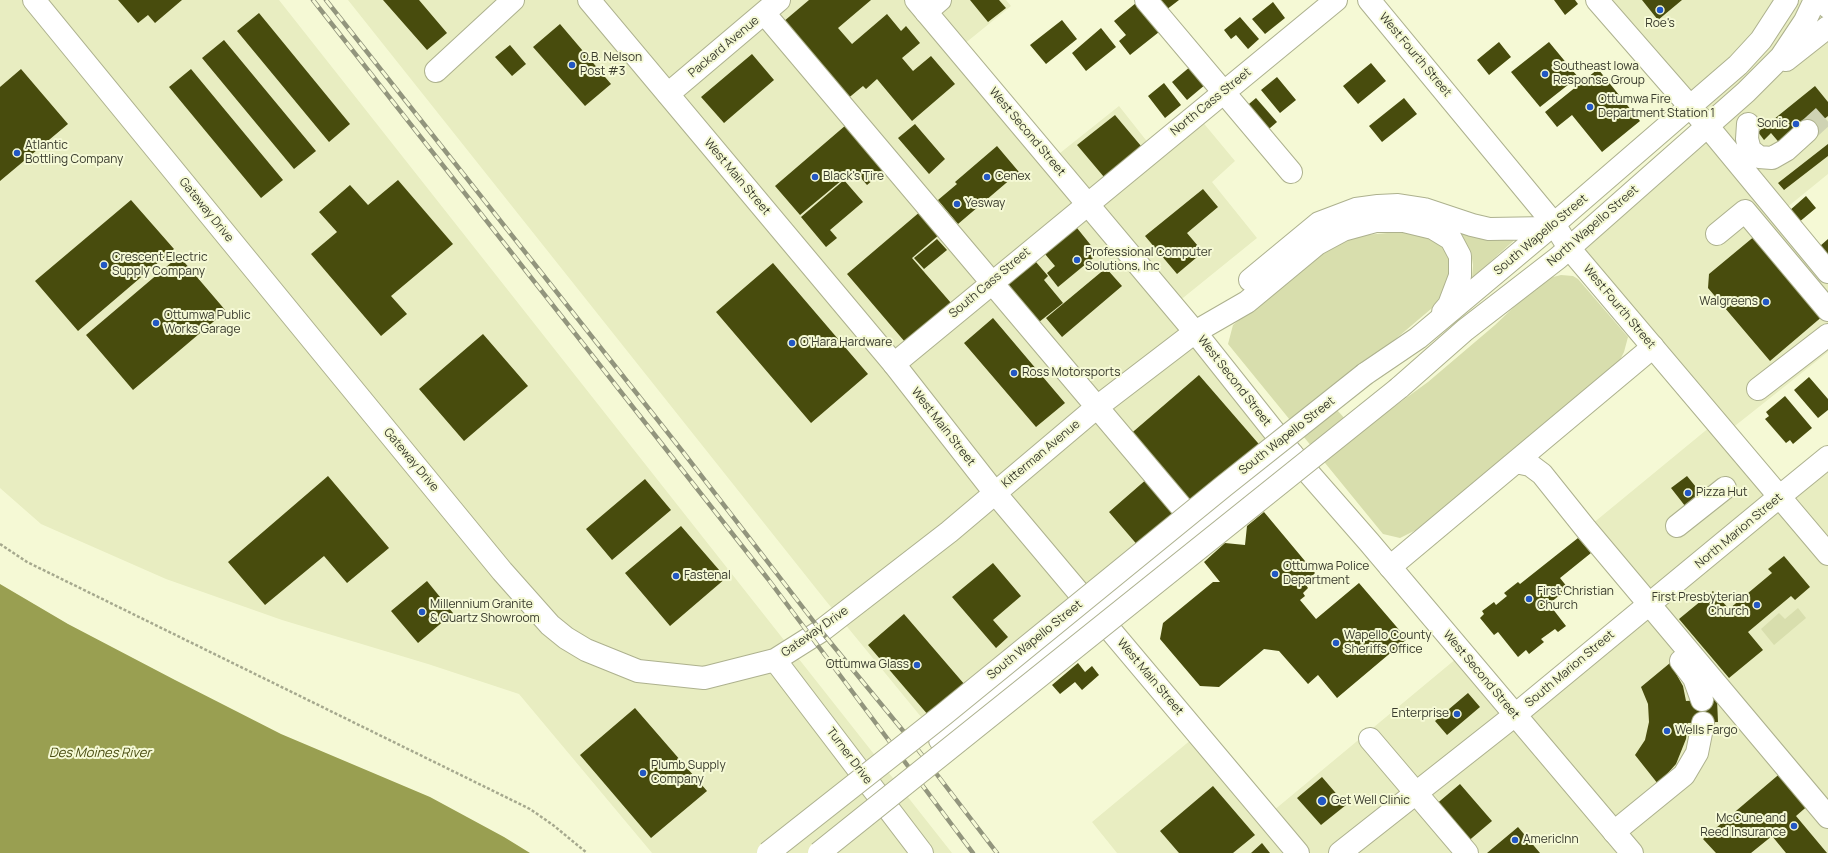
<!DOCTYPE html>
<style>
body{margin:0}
canvas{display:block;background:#f5f9d5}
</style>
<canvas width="1828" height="853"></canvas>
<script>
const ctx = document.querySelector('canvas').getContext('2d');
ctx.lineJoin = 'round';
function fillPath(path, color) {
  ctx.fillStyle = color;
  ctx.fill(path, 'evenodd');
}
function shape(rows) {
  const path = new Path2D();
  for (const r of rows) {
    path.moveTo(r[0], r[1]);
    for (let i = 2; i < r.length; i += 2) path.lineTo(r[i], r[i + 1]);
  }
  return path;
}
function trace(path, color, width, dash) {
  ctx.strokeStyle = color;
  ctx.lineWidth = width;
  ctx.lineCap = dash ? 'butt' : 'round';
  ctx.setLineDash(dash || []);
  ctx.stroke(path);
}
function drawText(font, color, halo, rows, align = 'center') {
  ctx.font = font + ' Manrope,sans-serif';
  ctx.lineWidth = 4;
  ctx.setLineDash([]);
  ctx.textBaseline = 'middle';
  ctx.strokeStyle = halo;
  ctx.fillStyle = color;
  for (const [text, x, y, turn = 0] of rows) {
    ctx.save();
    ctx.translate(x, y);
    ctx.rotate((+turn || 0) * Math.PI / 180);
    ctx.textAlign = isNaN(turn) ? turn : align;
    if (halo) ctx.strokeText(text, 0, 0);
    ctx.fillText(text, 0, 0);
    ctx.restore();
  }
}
fillPath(shape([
 [0,0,279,0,952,853,652,853,519,694,428,664,282,620,166,579,41,524,0,488],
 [348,0,1006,0,1011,6,958,49,1050,161,1119,106,1153,149,1196,114,1235,161,1212,182,1257,238,1173,306,1292,454,940,740,826,601],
 [1597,0,1828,0,1828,174,1780,213,1828,272,1828,352,1726,433,1779,497,1828,457,1828,853,1117,853,1092,822,1198,734,1267,816,1463,653,1515,715,1649,604,1586,529,1716,422,1569,248,1707,125]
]), '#e8edc1');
fillPath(shape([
 [1453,229,1519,236,1472,278,1473,265,1471,252,1464,241],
 [1398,232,1425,236,1440,243,1448,255,1452,266,1448,288,1438,303,1326,398,1358,433,1428,382,1495,325,1536,286,1549,278,1561,275,1573,276,1578,279,1628,337,1624,352,1616,368,1416,530,1400,538,1383,534,1228,344,1233,325,1316,256,1355,236],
 [1798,608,1806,618,1774,645,1761,629,1779,613,1785,619]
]), '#d8dead');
fillPath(shape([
 [0,584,68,624,175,680,281,734,430,797,504,837,530,853,0,853]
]), '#999f51');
fillPath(shape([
 [118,0,182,0,155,23,148,15,138,23],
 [383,0,419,0,447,33,427,50],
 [809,0,871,0,838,28,852,44,887,14,901,31,906,26,920,43,902,58,913,71,931,56,955,84,912,121,877,79,866,89,863,86,846,100,783,22],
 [970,0,999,0,1006,8,988,22],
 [1157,0,1179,0,1166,10],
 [1554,0,1575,0,1578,4,1565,15],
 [1642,0,1682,0,1658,20],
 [1273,2,1285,18,1265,34,1252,19],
 [1136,3,1159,32,1130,55,1119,41,1126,35,1114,21],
 [259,13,350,124,329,142,237,31],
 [1240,17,1259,39,1248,49,1236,35,1231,39,1224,30],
 [1062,20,1077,39,1046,64,1030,45],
 [560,24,611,84,585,106,533,47],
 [1101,28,1116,47,1086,71,1072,53],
 [224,40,316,151,294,169,202,58],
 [1499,42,1511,57,1489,75,1477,60],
 [1549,42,1578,77,1540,107,1511,72],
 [510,45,526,64,512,76,495,57],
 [752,54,774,80,724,123,701,97],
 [1371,63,1386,81,1358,104,1343,86],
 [1191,66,1206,84,1187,100,1172,82],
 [21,69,68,124,0,181,0,87],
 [191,69,283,180,261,198,169,87],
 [1598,69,1640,121,1602,152,1572,115,1557,127,1545,112],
 [1277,77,1296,100,1280,113,1261,90],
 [1164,83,1181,105,1165,118,1148,96],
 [1815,86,1828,102,1828,116,1808,132,1782,146,1771,133,1764,140,1758,132],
 [1256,98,1277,122,1263,134,1243,109],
 [1404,98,1417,114,1382,142,1369,126],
 [1115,115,1141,146,1104,177,1077,145],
 [915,124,945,159,929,174,898,138],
 [846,125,885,170,867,185,854,170,800,215,775,186],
 [1828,144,1828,156,1784,190,1778,183],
 [997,146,1019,172,958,224,938,200,957,184,955,182],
 [398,180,453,244,391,296,407,314,381,336,311,254,337,232,319,212,350,185,368,205],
 [844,180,863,202,830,230,837,238,826,247,801,217],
 [1203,189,1218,207,1187,233,1203,252,1177,274,1145,236],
 [1806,196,1816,208,1798,223,1789,211],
 [131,200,174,249,78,331,35,281],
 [921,211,940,234,912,258,951,303,905,342,847,274],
 [1077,228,1098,254,1058,287,1047,273,1055,266,1045,254],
 [1756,235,1824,315,1770,361,1708,288,1709,274],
 [937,239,947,250,924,269,914,258],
 [1828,239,1828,255,1820,246],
 [179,256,226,311,133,390,86,335],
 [1036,262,1048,276,1044,280,1063,303,1034,326,1006,286],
 [773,263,868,374,811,423,716,312],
 [1106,268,1122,286,1062,337,1046,318],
 [993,318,1065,403,1036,427,964,343],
 [483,334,528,386,464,441,419,389],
 [1199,375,1264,450,1191,512,1127,437],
 [1809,377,1828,399,1828,410,1818,418,1794,390],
 [1785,396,1812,428,1793,444,1790,440,1786,443,1765,419,1769,416,1766,412],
 [328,476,389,548,347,583,324,556,265,605,228,562],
 [1687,476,1705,498,1689,511,1671,488],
 [1148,478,1186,522,1146,555,1109,512],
 [645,479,671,510,612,560,586,529],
 [1264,512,1315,573,1310,578,1312,580,1306,585,1308,588,1303,593,1305,596,1300,600,1316,619,1359,583,1407,639,1337,698,1318,675,1308,684,1279,651,1264,649,1219,687,1200,686,1160,639,1163,623,1213,582,1220,582,1204,562,1225,543,1245,545,1247,526],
 [681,526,726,578,670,626,625,573],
 [1578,538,1591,553,1560,578,1568,588,1549,604,1566,626,1558,632,1555,629,1541,639,1544,642,1529,654,1526,650,1518,657,1498,632,1494,635,1480,618,1484,614,1482,611,1494,602,1496,605,1507,596,1504,593,1518,582,1520,584],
 [1784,556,1810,587,1795,600,1791,596,1748,632,1763,650,1729,678,1679,619,1713,591,1729,609,1772,573,1768,569],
 [993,563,1021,596,993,620,1008,637,996,648,952,597],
 [427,581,453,613,418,643,391,611],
 [904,614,965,685,929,716,868,645],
 [1078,663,1085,672,1092,666,1099,675,1082,690,1075,682,1060,694,1052,685],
 [1670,663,1683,686,1686,701,1717,699,1718,722,1688,723,1686,739,1676,764,1658,784,1635,755,1645,740,1649,722,1648,704,1641,687],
 [1468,693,1480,707,1447,735,1435,721],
 [635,708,707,791,651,838,580,755],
 [1783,771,1811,803,1796,816,1827,853,1786,853,1772,836,1751,853,1716,853,1703,839],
 [1322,777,1346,805,1321,825,1297,798],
 [1460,784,1492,821,1466,843,1434,806],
 [1213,786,1255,835,1233,853,1179,853,1160,831],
 [1518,827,1540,853,1487,853],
 [1262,843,1270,853,1251,853]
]), '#484c0d');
trace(shape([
 [1807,131,1828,112]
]), '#cfd3b3', 22, [22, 11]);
const minor = shape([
 [34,0,346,381,502,571,550,625,566,638,586,650,638,671,704,678,775,660,821,631,949,532,1097,407,1195,332],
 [1146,0,1291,172],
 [1369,0,1554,224],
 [1597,0,1714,134,1828,272],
 [1822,0,1828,7],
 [926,12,940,0],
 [764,13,1200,529],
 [436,71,513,0],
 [668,94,779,0],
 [1748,124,1747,139,1750,150,1759,157,1772,158,1786,150,1807,131],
 [1717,234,1745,211,1828,310],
 [894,364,1336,0],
 [1758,389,1828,335],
 [1516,462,1530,465,1542,474,1586,529,1828,817],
 [1779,497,1828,457],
 [1677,526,1725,488],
 [1390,567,1653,347],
 [775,660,922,853],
 [1681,661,1694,678,1702,700],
 [1370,739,1467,853],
 [940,740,1292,454],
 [1614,832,1684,775,1697,753,1703,723]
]);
const major = shape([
 [589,0,894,364,995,493,1298,853],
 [916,0,1195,332,1292,454,1369,542,1632,853],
 [1554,224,1569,248,1828,554],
 [1340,853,1515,715,1779,497]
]);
const highway = shape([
 [1786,60,1828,27],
 [1250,280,1319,223,1356,209,1378,206,1398,205,1424,209,1472,225,1489,229,1549,228],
 [1195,332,1247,302,1317,244,1343,230,1376,221,1404,221,1433,228,1451,239,1460,256,1460,276,1449,305,1443,312],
 [1365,374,1418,338,1554,224,1738,65,1761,40,1787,0],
 [1399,388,1465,330,1558,258,1746,92,1781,57,1805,21,1815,0]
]);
trace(minor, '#adb18e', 24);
trace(major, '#adb18e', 24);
trace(highway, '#adb18e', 24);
trace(shape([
 [0,544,27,562,530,809,553,825,587,853]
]), '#a6a98e', 2.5, [3, 2]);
trace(minor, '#fff', 22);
trace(major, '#fff', 22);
trace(highway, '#fff', 22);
const rail = shape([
 [313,0,768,579,973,853],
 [326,0,683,452,821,631,909,738,997,853]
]);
trace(rail, '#92957d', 4.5);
trace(rail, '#f5f9d5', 3, [9]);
const highwayBridge = shape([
 [768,853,943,715,1224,486,1365,374],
 [819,853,1399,388]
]);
trace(highwayBridge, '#adb18e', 24, []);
trace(highwayBridge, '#fff', 22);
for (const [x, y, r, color] of [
 [1660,10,4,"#2257c4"],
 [572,65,4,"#2257c4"],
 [1545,74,4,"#2257c4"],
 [1590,107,4,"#2257c4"],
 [1796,124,4,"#2257c4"],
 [17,153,4,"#2257c4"],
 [815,177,4,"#2257c4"],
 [987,177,4,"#2257c4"],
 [957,204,4,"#2257c4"],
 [1077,260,4,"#2257c4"],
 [104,265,4,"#2257c4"],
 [1766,302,4,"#2257c4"],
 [156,323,4,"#2257c4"],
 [792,343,4,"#2257c4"],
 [1014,373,4,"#2257c4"],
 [1688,493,4,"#2257c4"],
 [1275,574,4,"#2257c4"],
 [676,576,4,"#2257c4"],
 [1529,599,4,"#2257c4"],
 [1757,605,4,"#2257c4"],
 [422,612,4,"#2257c4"],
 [1336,643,4,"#2257c4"],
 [917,665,4,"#2257c4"],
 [1457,714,4,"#2257c4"],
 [1667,731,4,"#2257c4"],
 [643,773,4,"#2257c4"],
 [1322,801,5,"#2257c4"],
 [1794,826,4,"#2257c4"],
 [1515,840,4,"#2257c4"]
]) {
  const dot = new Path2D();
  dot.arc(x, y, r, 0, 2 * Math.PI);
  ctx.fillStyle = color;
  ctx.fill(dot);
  trace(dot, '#f5f9d5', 1.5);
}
drawText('12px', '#393b2d', '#f5f9d5', [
 ["Roe's",1660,24,"center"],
 ["O.B. Nelson",580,58],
 ["Post #3",580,72],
 ["Southeast Iowa",1553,67],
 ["Response Group",1553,81],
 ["Ottumwa Fire",1598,100],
 ["Department Station 1",1598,114],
 ["Sonic",1788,124,"right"],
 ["Atlantic",25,146],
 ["Bottling Company",25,160],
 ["Black's Tire",823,177],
 ["Cenex",995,177],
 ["Yesway",965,204],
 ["Professional Computer",1085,253],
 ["Solutions, Inc",1085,267],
 ["Crescent Electric",112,258],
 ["Supply Company",112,272],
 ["Walgreens",1758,302,"right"],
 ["Ottumwa Public",164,316],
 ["Works Garage",164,330],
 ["O'Hara Hardware",800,343],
 ["Ross Motorsports",1022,373],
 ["Pizza Hut",1696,493],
 ["Ottumwa Police",1283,567],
 ["Department",1283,581],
 ["Fastenal",684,576],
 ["First Christian",1537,592],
 ["Church",1537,606],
 ["First Presbyterian",1749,598,"right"],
 ["Church",1749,612,"right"],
 ["Millennium Granite",430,605],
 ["& Quartz Showroom",430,619],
 ["Wapello County",1344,636],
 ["Sheriffs Office",1344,650],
 ["Ottumwa Glass",909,665,"right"],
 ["Enterprise",1449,714,"right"],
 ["Wells Fargo",1675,731],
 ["Plumb Supply",651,766],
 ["Company",651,780],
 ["Get Well Clinic",1331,801],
 ["McCune and",1786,819,"right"],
 ["Reed Insurance",1786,833,"right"],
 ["AmericInn",1523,840]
], 'left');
drawText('12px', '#393b2d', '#f5f9d5', [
 ["Packard Avenue",724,47,-40],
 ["West Fourth Street",1415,55,50],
 ["North Cass Street",1211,102,-39],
 ["West Second Street",1027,132,50],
 ["West Main Street",737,177,50],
 ["Gateway Drive",206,210,51],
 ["North Wapello Street",1593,226,-41],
 ["South Wapello Street",1541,235,-40],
 ["South Cass Street",990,283,-40],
 ["West Fourth Street",1619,307,50],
 ["West Second Street",1234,381,52],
 ["West Main Street",943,427,52],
 ["South Wapello Street",1287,436,-38],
 ["Kitterman Avenue",1041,454,-40],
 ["Gateway Drive",411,460,50],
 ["North Marion Street",1739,531,-40],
 ["Gateway Drive",815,632,-35],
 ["South Wapello Street",1035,640,-39],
 ["South Marion Street",1570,669,-40],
 ["West Second Street",1481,675,50],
 ["West Main Street",1150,677,50],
 ["Turner Drive",849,756,53]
]);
drawText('italic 13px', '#4b4f14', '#f5f9d5', [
 ["Des Moines River",100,753]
]);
</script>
